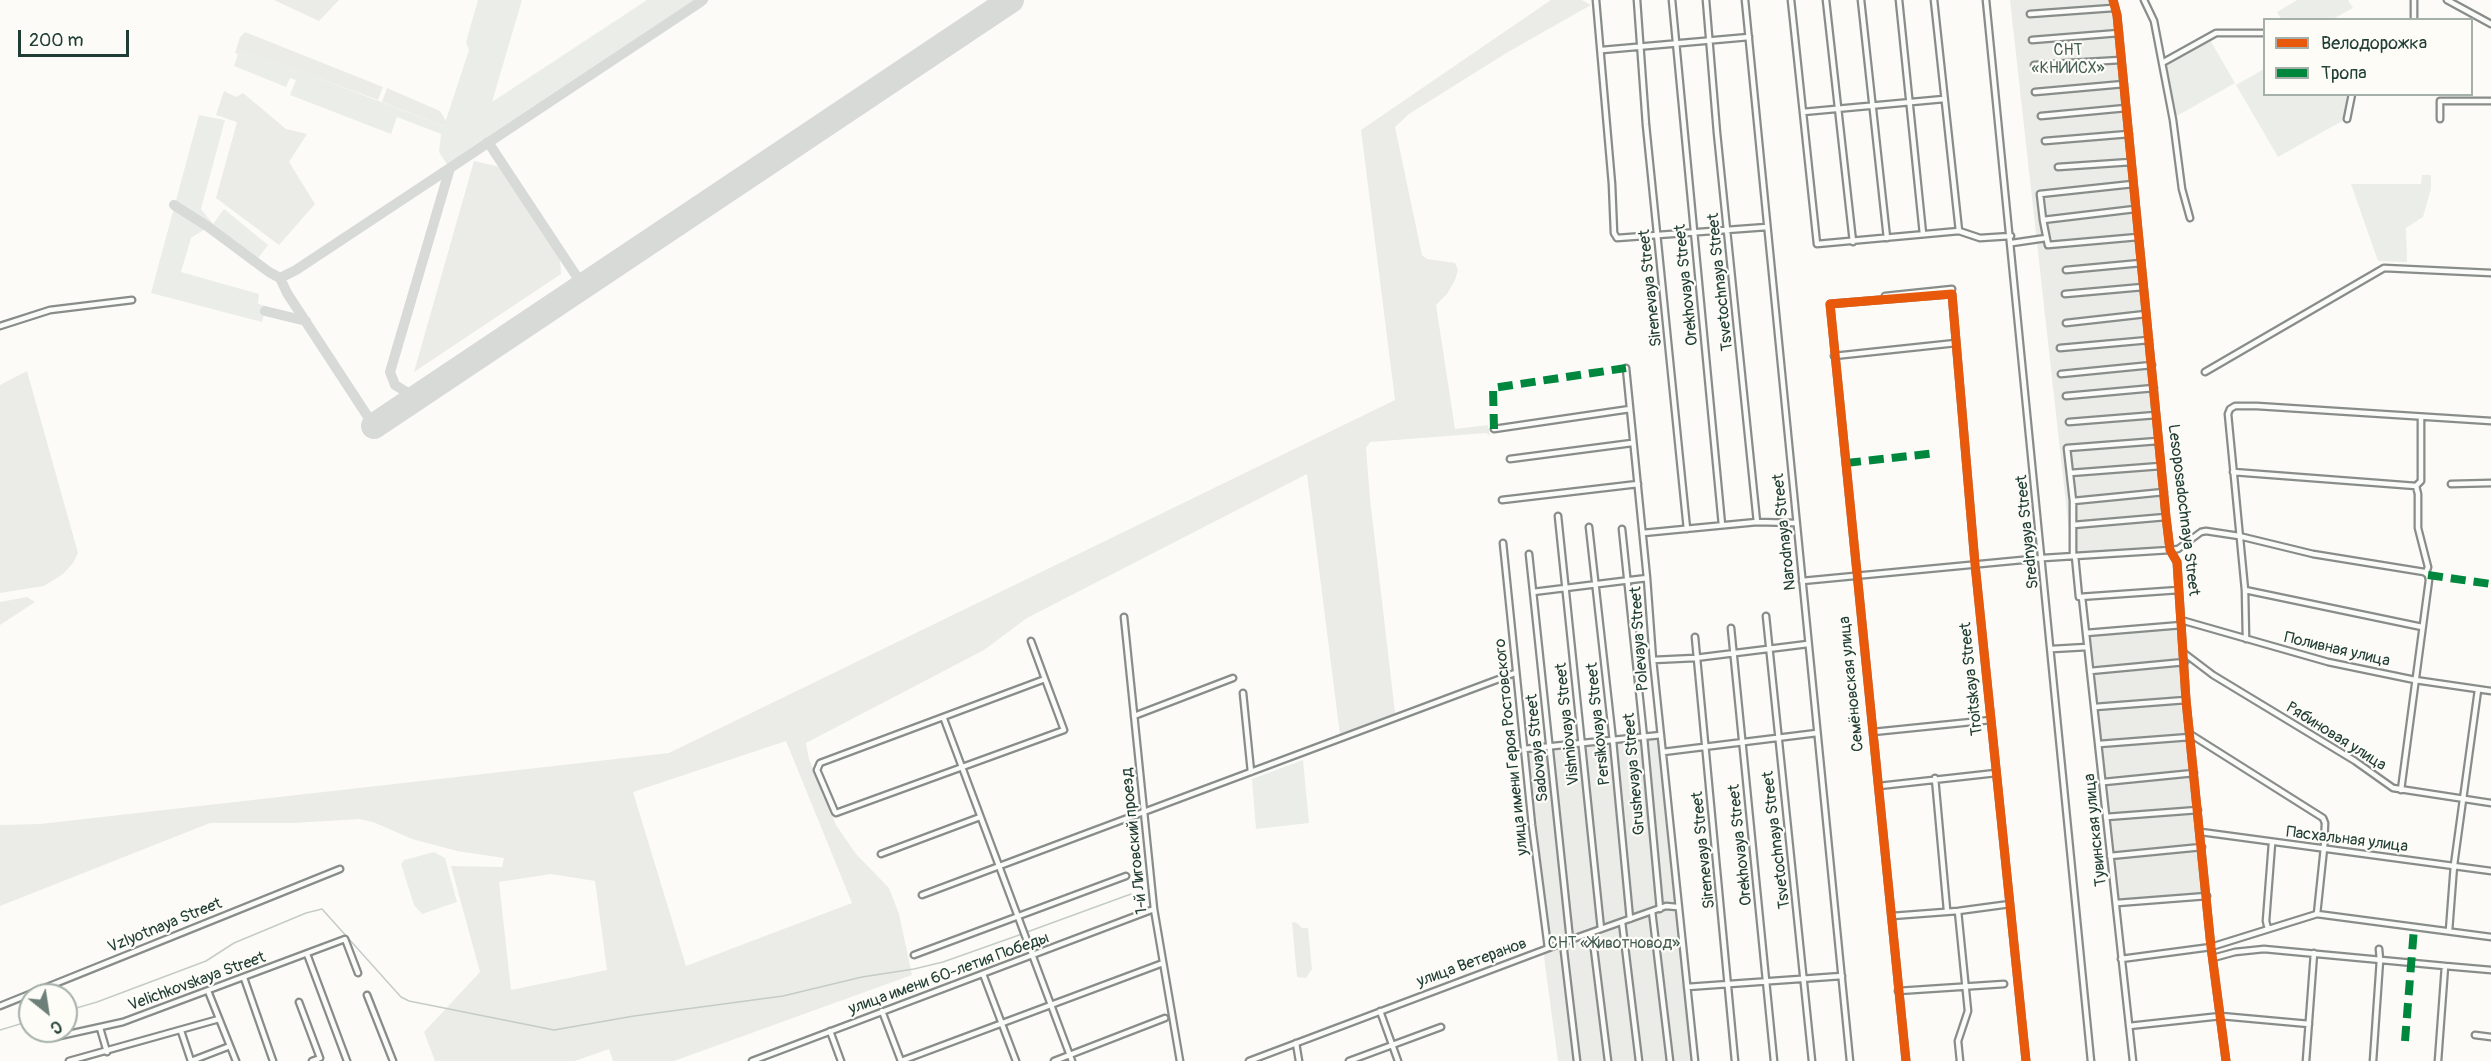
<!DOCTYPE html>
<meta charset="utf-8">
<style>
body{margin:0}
#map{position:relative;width:2491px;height:1061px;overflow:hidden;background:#fcfbf8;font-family:Pangolin,sans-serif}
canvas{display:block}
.legend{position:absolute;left:2263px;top:18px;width:210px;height:78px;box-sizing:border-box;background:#fdfcf7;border:2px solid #a4b0a9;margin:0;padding:8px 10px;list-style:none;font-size:18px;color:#1f3d34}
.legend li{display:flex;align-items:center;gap:12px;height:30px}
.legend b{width:30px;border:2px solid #a4b0a9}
.north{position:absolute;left:18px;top:983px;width:60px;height:60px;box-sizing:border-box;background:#fdfcf7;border:2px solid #a4b0a9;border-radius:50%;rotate:150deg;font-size:16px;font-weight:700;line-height:24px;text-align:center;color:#1f3d34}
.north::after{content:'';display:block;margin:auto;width:21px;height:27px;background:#6c8079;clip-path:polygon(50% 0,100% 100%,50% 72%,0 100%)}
.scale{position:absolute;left:18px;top:30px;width:111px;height:27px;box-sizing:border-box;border:3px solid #1f3d34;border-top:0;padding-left:8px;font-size:18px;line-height:21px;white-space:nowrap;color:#1f3d34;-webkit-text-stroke:4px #fdfcf7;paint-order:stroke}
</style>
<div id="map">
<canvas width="2491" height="1061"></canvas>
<ul class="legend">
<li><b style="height:8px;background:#e8590c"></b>Велодорожка</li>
<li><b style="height:8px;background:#00873e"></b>Тропа</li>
</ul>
<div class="north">С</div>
<div class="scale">200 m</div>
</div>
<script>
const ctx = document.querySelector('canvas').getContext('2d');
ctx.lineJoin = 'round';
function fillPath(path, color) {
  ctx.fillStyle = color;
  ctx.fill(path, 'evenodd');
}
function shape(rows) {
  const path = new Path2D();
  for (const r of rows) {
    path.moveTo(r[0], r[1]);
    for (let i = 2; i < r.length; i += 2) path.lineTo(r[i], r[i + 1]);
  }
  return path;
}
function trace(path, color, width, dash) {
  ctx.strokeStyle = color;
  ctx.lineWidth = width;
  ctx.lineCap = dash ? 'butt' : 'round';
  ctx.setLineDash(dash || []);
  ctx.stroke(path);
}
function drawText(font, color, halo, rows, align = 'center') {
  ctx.font = font + ' Pangolin,sans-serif';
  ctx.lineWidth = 4.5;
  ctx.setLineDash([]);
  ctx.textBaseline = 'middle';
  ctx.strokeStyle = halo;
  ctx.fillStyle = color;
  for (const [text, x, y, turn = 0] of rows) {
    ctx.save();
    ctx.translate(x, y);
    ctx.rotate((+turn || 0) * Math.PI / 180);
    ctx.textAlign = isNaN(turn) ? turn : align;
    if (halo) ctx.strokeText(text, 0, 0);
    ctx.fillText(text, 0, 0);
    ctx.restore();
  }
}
fillPath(shape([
 [478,0,522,0,492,102,647,0,709,0,703,4,704,6,452,172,439,152,441,134,397,117,391,134,290,95,296,80,290,78,286,87,234,66,240,48,444,126,469,50,466,42],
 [2297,0,2348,0,2353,8,2333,19,2281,19,2277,12],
 [2210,40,2235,83,2175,117,2166,65],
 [2264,69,2264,94,2347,95,2344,120,2278,157,2236,85],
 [199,115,225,120,201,209,213,224,224,209,268,245,252,266,205,229,191,238,181,272,259,294,258,304,266,306,262,322,151,293],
 [2422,175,2431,175,2431,189,2423,217,2406,228,2407,262,2378,261,2351,184,2421,184],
 [1303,760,1309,823,1256,829,1252,779],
 [434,852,445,858,457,902,422,914,414,905,401,864,404,860]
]), '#ebede8');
fillPath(shape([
 [274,0,339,0,319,21],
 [1551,0,1582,0,1591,5,1508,52,1409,114,1395,127,1422,255,1427,259,1455,263,1458,270,1455,280,1447,294,1436,305,1455,429,1488,425,1490,436,1486,433,1370,442,1366,448,1370,499,1396,721,1341,743,1307,474,1027,618,984,650,806,743,809,759,836,825,856,854,889,888,899,914,912,975,674,1061,613,1061,609,1049,575,1061,435,1061,424,1032,480,972,451,866,502,867,504,858,457,851,412,839,373,822,359,819,294,823,210,823,0,906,0,825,40,824,669,753,1395,400,1361,130],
 [786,741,852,903,686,966,633,792],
 [551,874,595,881,607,970,511,990,499,882],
 [2010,0,2113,0,2167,551,2072,558],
 [245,32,383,87,378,100,240,49,238,54,235,53,240,37],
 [387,88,440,111,446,121,444,126,382,102],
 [224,91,236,97,243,93,286,129,307,134,289,162,315,204,279,245,216,198,237,122,216,115],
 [474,161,500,167,560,258,561,274,414,372],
 [27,371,78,553,73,563,63,574,44,586,0,593,0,385],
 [27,597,35,602,0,625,0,602],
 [2177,622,2203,894,2113,901,2084,631],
 [1661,735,1691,1061,1558,1061,1545,965,1526,750],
 [1292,922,1297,923,1302,928,1308,928,1312,969,1306,978,1297,977]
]), '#ebece8');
trace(shape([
 [1027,932,1131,894],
 [66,1011,97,1002,206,961,234,943,306,913,322,909,401,997,409,1001,554,1030,634,1016,783,996,862,977,914,969,943,962,1022,934],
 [0,1030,30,1021]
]), '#c5ccc6', 1.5);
trace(shape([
 [488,142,583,286],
 [174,205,207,226,269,272,280,278,296,270,450,168],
 [280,278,287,293,374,426],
 [265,311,306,321],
 [416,398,395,385,390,372,450,168,703,0]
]), '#d8dad7', 10);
trace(shape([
 [374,426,1011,0]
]), '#d8dad7', 26);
const minor = shape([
 [1596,0,1612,184,1614,233,1617,238,1767,227],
 [1637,0,1646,125,1687,529],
 [1672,0,1722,525],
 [1706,0,1717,133,1757,522],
 [1745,0,1850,1061],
 [1791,0,1817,244,1959,231,1980,238,2011,236],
 [1826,0,1853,242],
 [1861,0,1887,238],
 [1899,0,1923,234],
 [1934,0,1959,231],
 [1986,0,2091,1061],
 [2113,0,2117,15,2166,517,2170,550,2177,562,2186,700,2211,947,2226,1061],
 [2144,0,2154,21,2173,120,2182,189,2190,218],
 [2447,0,2491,24],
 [2030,14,2113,8],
 [2414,20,2414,0],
 [2032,40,2119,33],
 [1602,50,1749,37],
 [2162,63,2216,33,2264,33],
 [2034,65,2121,60],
 [2035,92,2124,84],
 [1803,112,1944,99],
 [2041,116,2126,108],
 [2347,119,2352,94],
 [2440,119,2440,101,2491,101],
 [2045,141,2129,134],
 [2058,167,2131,162],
 [2133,184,2040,194,2043,220,2048,245,2138,237],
 [2043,220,2135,209],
 [2012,243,2046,238],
 [2066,270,2141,263],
 [2065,294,2143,287],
 [1885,296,1952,289],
 [2066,323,2146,314],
 [0,326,50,310,132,300],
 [2060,348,2149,340],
 [1834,356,1956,343],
 [1626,368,1647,578,1653,660,1695,1061],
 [2205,372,2384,268,2491,273],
 [2061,374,2152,365],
 [2066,396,2154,388],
 [2069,422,2156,415],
 [1494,429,1630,409],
 [1510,459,1632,443],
 [2233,472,2416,486],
 [2070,473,2161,466],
 [2451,484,2491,483],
 [2416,486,2418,494,2418,528,2428,567,2426,573],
 [2416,486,2421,481,2421,417],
 [1502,500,1638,484],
 [2073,501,2164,492],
 [1558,516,1601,929],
 [2073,525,2166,517],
 [1589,527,1613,741,1630,919],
 [1622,529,1644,738,1660,909],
 [1643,533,1757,522,1795,523],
 [1503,543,1532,825,1548,948],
 [1529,554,1570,940],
 [2073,556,2073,501,2067,448,2158,441],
 [2075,556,2079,597,2179,590],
 [1802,581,2043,558,2170,550,2178,549,2201,532,2206,531,2239,536,2313,554,2424,572,2428,575,2429,580,2401,790],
 [2245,590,2422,627],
 [1533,592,1647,578],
 [2082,597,2133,1061],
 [1766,616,1812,1061],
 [1124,617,1154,909,1180,1061],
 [2181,620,2328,662,2415,680,2491,691],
 [1731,628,1774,1061],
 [2086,633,2182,625],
 [1695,637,1735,1061],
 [2246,639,2245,590,2228,414,2230,409,2235,406,2257,406,2491,421],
 [1031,641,1045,679,1064,730,836,813,835,812,817,770,820,763,1045,679],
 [2052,649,2087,647],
 [2184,653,2213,675,2355,761,2393,788,2491,803],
 [1653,660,1695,658,1808,644],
 [2090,671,2185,662],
 [1243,693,1251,772],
 [2095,707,2186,700],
 [1134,716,1233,678],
 [944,719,1072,1061],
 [1873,732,1991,720],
 [2190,734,2323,818,2325,823,2324,848,2317,914],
 [2099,744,2190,737],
 [1524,749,1661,735],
 [1663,752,1817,733],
 [1935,778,1947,910],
 [2104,782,2194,773],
 [1879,786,1996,773],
 [2106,817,2198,810],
 [2201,832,2491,871],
 [881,854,980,817],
 [2110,856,2202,847],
 [922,895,1515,673],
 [2117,903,2207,896],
 [1652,911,1670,1061],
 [1958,911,1968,1011,1958,1041,1960,1061],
 [1892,916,1958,911,2010,904],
 [1622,922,1639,1061],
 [2268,929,2266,921,2272,843],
 [2449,931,2454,865,2478,690],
 [1592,933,1608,1061],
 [1563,943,1577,1061],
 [307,954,347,1061],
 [914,955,1126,876],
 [2213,958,2235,952,2264,949,2445,966,2438,1061],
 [2121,959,2211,947,2317,914,2491,937],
 [2445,966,2491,970],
 [983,974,1016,1061],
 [244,978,273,1061],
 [1687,987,1842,976],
 [208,991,236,1061],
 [1898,991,2004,984],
 [367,995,393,1061],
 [299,1002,320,1058,312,1061],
 [0,1006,340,869],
 [882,1011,901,1061],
 [1380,1011,1398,1061],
 [2129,1026,2221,1016,2309,1024],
 [100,1028,107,1052],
 [181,1031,191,1061],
 [830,1031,841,1061],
 [2475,1035,2491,1037],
 [55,1037,123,1022,345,939,358,973],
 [1296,1043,1299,1061],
 [69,1061,219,1019],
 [191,1061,230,1046],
 [752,1061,1154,909],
 [901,1061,1163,963],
 [1054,1061,1165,1018],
 [1249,1061,1570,940,1666,906,1677,907],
 [1349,1061,1441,1027],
 [1906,1061,1830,304,1952,294,1975,564,2026,1061],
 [2306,1061,2314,953],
 [2373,1061,2380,960,2379,949]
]);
trace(minor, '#888d8a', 9);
trace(minor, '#fbfbf9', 4.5);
trace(shape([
 [1494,429,1493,388,1626,368],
 [1846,463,1937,453],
 [2428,575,2491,584],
 [2405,1041,2414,928]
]), '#00873e', 8, [15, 8]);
trace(shape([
 [2113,0,2117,15,2166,517,2170,550,2177,562,2186,700,2211,947,2226,1061],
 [1906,1061,1830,304,1952,294,1975,564,2026,1061]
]), '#e8590c', 9);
drawText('16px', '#455e55', '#fdfcf7', [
 ["СНТ",2068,51],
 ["«КНИИСХ»",2068,69],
 ["СНТ «Животновод»",1614,944]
]);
drawText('16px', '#1f3d34', '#fdfcf7', [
 ["Tsvetochnaya Street",1721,282,-96],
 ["Orekhovaya Street",1687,285,-96],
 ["Sirenevaya Street",1651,288,-96],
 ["Lesoposadochnaya Street",2183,510,83],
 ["Narodnaya Street",1785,532,-96],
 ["Srednyaya Street",2028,532,-96],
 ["Polevaya Street",1640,639,-94],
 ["Поливная улица",2337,650,13],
 ["Troitskaya Street",1972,679,-96],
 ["Семёновская улица",1852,684,-96],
 ["Vishniovaya Street",1568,724,-96],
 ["Persikovaya Street",1599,724,-96],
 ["Рябиновая улица",2336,737,32],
 ["улица имени Героя Ростовского",1512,747,-96],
 ["Sadovaya Street",1538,748,-96],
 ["Grushevaya Street",1635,774,-95],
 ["Тувинская улица",2096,830,-96],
 ["Tsvetochnaya Street",1777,840,-97],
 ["Пасхальная улица",2347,840,7],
 ["1-й Лиговский проезд",1135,841,-96],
 ["Orekhovaya Street",1741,845,-96],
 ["Sirenevaya Street",1704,850,-96],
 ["Vzlyotnaya Street",165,926,-22],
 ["улица Ветеранов",1472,963,-20],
 ["улица имени 60-летия Победы",949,974,-20],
 ["Velichkovskaya Street",197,982,-20]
]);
</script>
